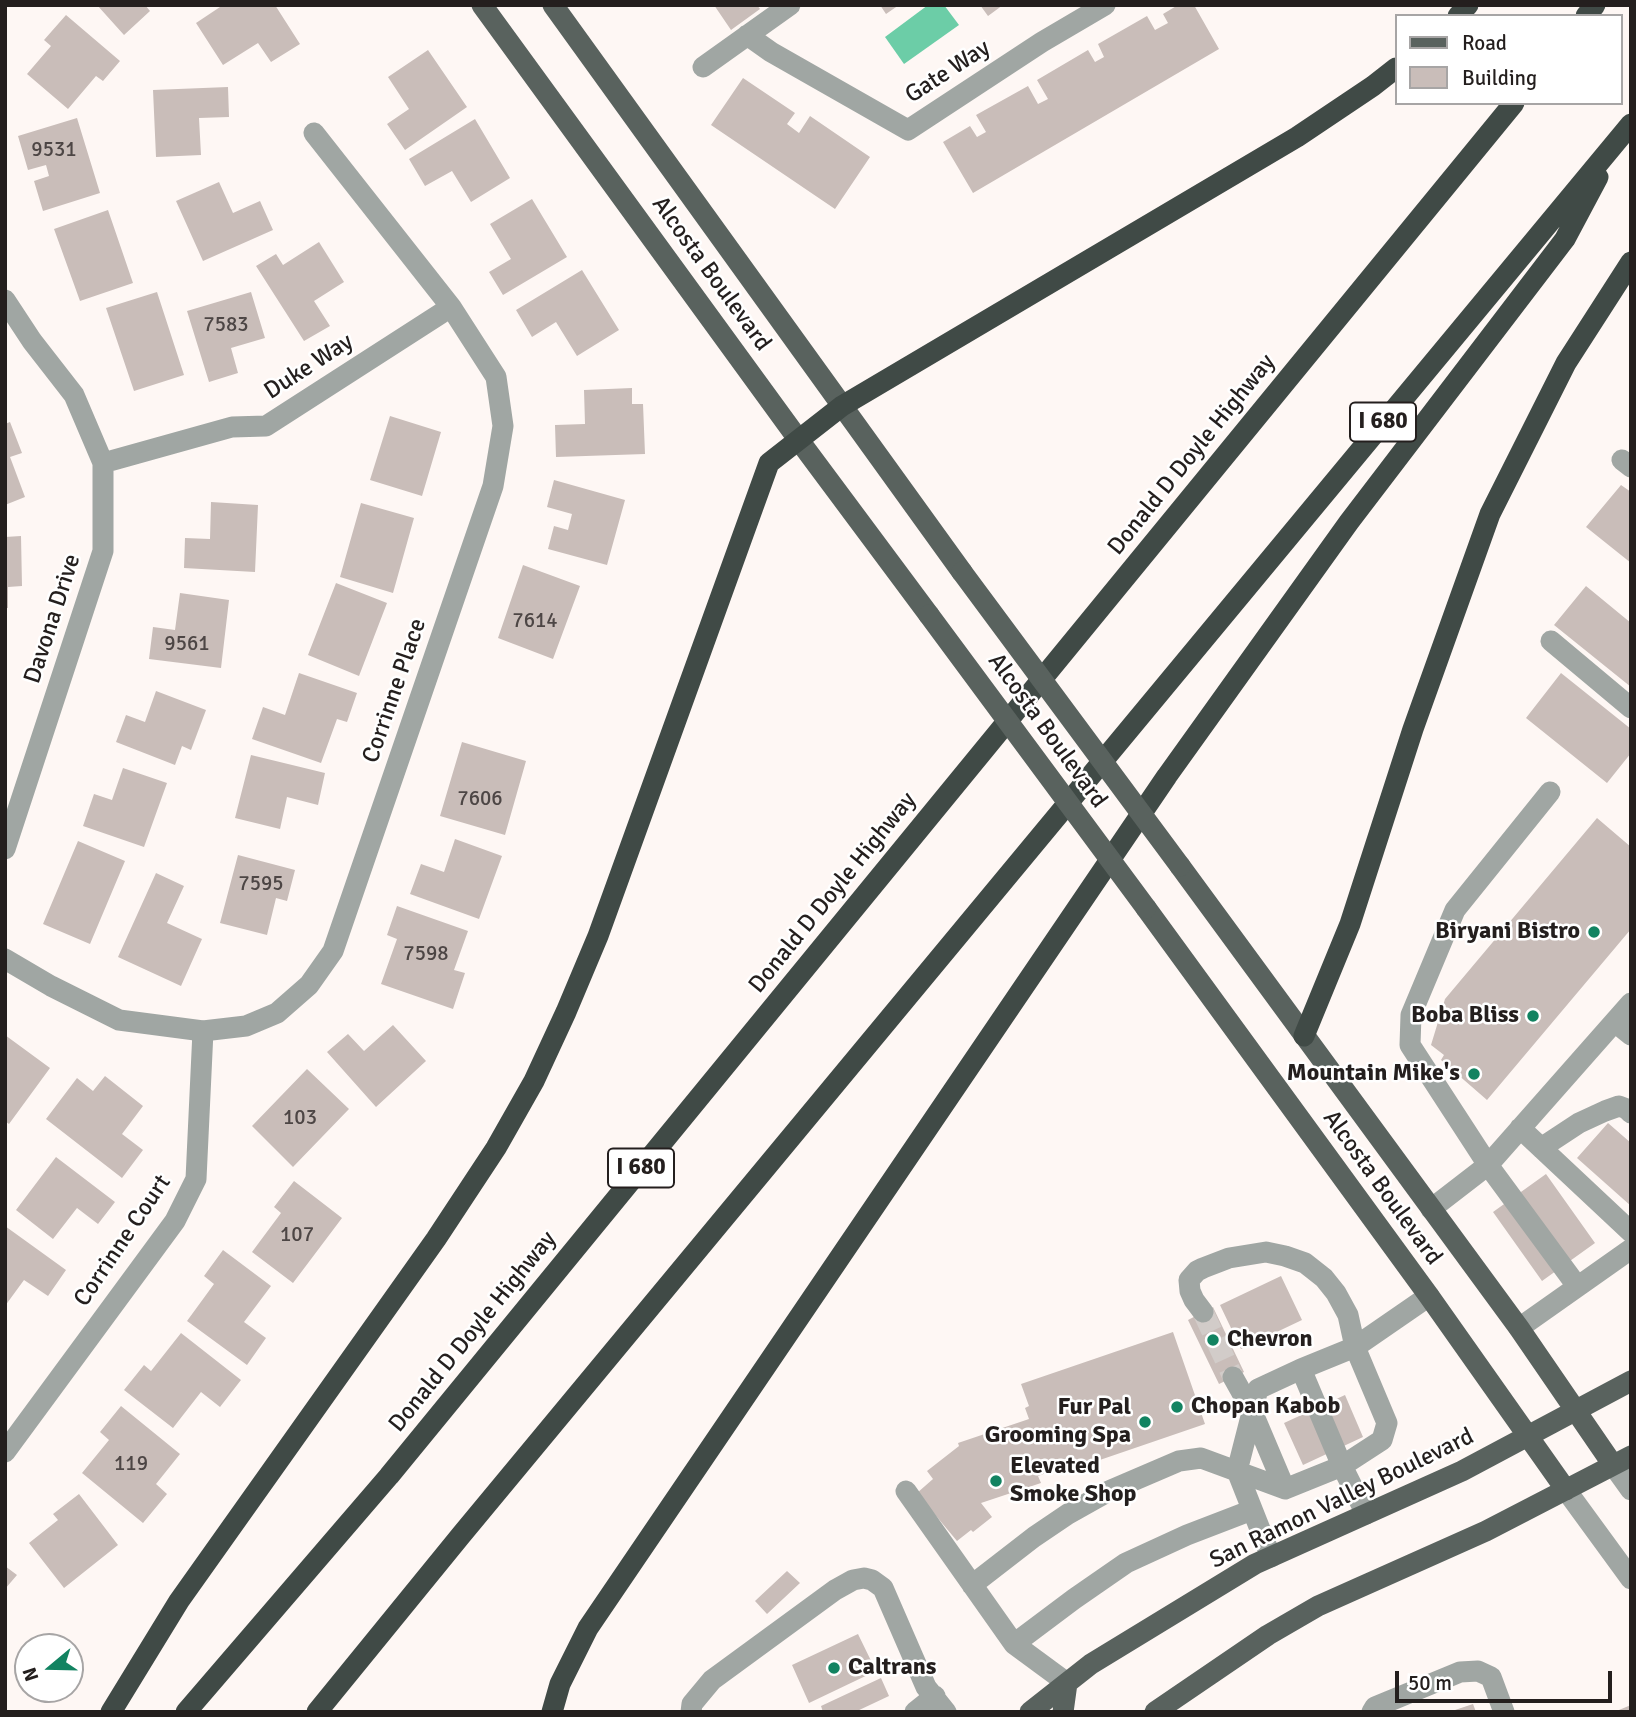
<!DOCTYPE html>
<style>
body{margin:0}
#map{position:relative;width:1636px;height:1717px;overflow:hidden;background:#fef7f4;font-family:Signika,sans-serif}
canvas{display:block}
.frame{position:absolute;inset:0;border:7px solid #241f1e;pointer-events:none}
.legend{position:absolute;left:1395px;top:14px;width:228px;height:91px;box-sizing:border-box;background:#fff;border:2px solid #a7a5a5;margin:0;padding:9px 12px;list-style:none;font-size:21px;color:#241f1e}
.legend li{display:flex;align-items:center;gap:14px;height:35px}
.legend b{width:35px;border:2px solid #a7a5a5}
.north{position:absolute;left:14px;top:1633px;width:70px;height:70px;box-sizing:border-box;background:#fff;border:2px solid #a7a5a5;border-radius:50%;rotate:251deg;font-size:19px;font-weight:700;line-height:28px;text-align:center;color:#241f1e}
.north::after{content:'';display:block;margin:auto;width:24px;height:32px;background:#128361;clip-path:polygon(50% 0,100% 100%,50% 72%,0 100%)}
.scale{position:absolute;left:1395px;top:1671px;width:217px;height:32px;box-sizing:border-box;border:4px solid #241f1e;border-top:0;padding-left:9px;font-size:21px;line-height:24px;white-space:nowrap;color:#241f1e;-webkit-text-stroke:5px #fff;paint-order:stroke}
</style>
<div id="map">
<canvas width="1636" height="1717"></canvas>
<div class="frame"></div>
<ul class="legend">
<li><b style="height:9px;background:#59625e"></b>Road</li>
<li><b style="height:19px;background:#c9bdb9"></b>Building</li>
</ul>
<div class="north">N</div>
<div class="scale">50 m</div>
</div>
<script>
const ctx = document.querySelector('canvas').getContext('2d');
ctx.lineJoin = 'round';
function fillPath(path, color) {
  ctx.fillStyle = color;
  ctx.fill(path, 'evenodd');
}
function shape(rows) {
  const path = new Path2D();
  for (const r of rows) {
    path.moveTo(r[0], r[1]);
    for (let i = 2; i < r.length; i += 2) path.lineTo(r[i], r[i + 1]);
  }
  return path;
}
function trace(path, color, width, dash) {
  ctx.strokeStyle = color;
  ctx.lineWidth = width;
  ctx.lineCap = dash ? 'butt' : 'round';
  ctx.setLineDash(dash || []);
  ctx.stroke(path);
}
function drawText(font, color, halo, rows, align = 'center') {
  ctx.font = font + ' Signika,sans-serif';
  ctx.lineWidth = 5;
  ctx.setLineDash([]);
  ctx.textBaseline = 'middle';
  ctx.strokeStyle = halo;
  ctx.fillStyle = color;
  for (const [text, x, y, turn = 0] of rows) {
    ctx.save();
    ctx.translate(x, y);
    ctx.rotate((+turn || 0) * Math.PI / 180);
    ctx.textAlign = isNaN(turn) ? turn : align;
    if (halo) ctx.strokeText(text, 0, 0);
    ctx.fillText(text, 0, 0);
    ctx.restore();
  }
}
fillPath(shape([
 [928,5,944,5,959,25,904,64,885,37]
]), '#6ccda7');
fillPath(shape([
 [97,5,145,5,150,11,124,35],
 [223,5,275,5,300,44,271,62,258,43,223,65,196,23],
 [714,5,757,5,760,9,731,30],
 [880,5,899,5,886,14],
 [980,5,1003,5,988,16],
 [1178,5,1194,5,1219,49,973,193,943,142,970,126,977,137,986,132,976,115,1028,86,1038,104,1048,99,1037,80,1088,50,1095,62,1104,57,1098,44,1147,16,1155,30,1168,23,1163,14],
 [66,15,120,61,103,81,96,76,68,109,27,74,51,46,44,40],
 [428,50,467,107,405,150,387,124,409,109,388,77],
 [743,78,795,113,787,124,799,133,810,116,870,157,835,209,711,125],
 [228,87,229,117,199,118,201,155,156,157,153,90],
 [77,118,100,193,43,211,34,181,49,176,46,165,28,170,18,136],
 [475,119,510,178,471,202,452,171,425,186,409,159],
 [219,182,233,213,260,201,273,230,203,261,176,201],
 [532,199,567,257,503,295,489,272,511,259,490,224],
 [108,210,133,283,80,301,54,229],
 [319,242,344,282,314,301,330,326,304,341,256,266,276,254,283,265],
 [582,270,619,330,577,356,556,322,532,337,516,310],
 [157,292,184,375,134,391,106,308],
 [251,292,265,338,231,348,238,373,209,382,187,311],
 [632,388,632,404,643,404,645,454,556,457,555,425,585,424,584,390],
 [390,416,441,432,422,496,370,480],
 [10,422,22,453,10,457,25,497,5,505,5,424],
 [554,480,625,500,607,565,548,549,554,526,568,530,572,514,547,507],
 [1621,485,1631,492,1631,563,1586,527],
 [211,502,258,505,255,572,184,568,185,538,210,539],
 [361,503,414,518,393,593,340,577],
 [21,536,22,586,8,587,8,608,5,608,5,537],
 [523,565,580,586,553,659,498,638],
 [336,583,387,603,359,676,308,655],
 [1586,586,1631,623,1631,687,1554,625],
 [180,593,229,600,221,668,149,659,153,627,175,630],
 [299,673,357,693,347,722,337,719,321,763,252,739,263,707,285,715],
 [1561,673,1631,729,1631,753,1607,783,1526,718],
 [156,691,206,710,191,750,182,746,175,765,116,742,126,715,145,722],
 [462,742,526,761,505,835,440,816],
 [251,755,325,773,318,805,287,797,280,829,235,818],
 [123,768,167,783,144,847,83,826,94,794,112,800],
 [1597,818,1631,847,1631,929,1487,1100,1441,1060,1444,1055,1431,1045,1445,999],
 [455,839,502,856,479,919,410,894,421,864,444,872],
 [78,841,125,861,90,944,43,924],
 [238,855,295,870,287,901,276,898,267,935,220,923],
 [156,873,184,886,167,923,202,939,181,986,118,957],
 [397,906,468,931,454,970,465,973,453,1009,381,984,397,939,387,935],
 [393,1025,426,1061,376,1107,327,1052,348,1034,364,1051],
 [5,1035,50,1068,9,1124,5,1121],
 [307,1069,349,1109,293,1167,252,1126],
 [105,1076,143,1106,122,1134,143,1150,122,1178,46,1119,77,1078,93,1091],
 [1608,1123,1631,1143,1631,1206,1577,1158],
 [56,1157,115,1202,98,1224,77,1208,53,1239,16,1210],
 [1546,1174,1595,1243,1542,1281,1493,1212],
 [294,1181,342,1218,293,1283,252,1252,281,1213,274,1207],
 [5,1226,66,1270,48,1296,24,1280,5,1306],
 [223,1250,271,1286,244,1322,266,1338,247,1365,187,1321,214,1284,204,1276],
 [1281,1276,1302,1320,1241,1349,1220,1305],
 [1213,1307,1244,1372,1219,1384,1188,1320],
 [1173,1332,1205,1424,1056,1475,1054,1470,1038,1476,1041,1483,981,1503,992,1517,973,1532,971,1530,957,1541,917,1493,933,1479,927,1471,959,1446,958,1443,1029,1419,1025,1408,1029,1406,1021,1384],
 [181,1333,241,1380,220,1407,201,1392,173,1428,124,1390,144,1365,151,1371],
 [1345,1395,1363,1437,1303,1465,1284,1423],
 [121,1406,180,1454,156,1484,167,1494,143,1523,82,1473,109,1440,100,1432],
 [79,1494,118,1545,64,1588,29,1543,58,1520,53,1514],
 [5,1566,17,1575,5,1589],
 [787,1571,800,1583,767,1614,755,1601],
 [858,1634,876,1671,809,1703,792,1665],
 [881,1678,889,1696,855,1712,823,1712,821,1706],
 [1473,1704,1476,1712,1452,1712,1452,1711],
 [1631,1705,1631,1712,1614,1712]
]), '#c9bdb9');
trace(shape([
 [1203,1312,1233,1377]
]), '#d2ccc9', 21, [21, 10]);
trace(shape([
 [747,35,771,52,908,130,1042,42,1105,5],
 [703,67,790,5],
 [5,300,32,341,74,395,103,463,103,551,5,849],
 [1622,460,1631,467],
 [103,463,232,427,266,426,451,307],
 [1551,641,1631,708],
 [1550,792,1455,910,1411,1015,1410,1045,1488,1165,1577,1286],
 [5,959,51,986,119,1020,203,1031,246,1026,277,1013,309,985,333,951,493,486,503,426,496,377,451,307,314,133],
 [1615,1022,1631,1035],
 [1520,1128,1631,1232],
 [1541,1148,1579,1123,1605,1111,1619,1106,1627,1109,1631,1113],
 [1431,1209,1488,1165,1631,1003],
 [1519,1328,1631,1249],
 [1301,1369,1342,1466,1366,1514],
 [1233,1377,1252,1411,1285,1489],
 [5,1452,175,1221,196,1179,203,1031],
 [1613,1465,1631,1490],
 [1566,1490,1631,1579],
 [906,1491,1014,1644,1067,1683],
 [1271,1557,1237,1471,1258,1389,1301,1369,1355,1347,1429,1296],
 [972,1585,1034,1537,1068,1514,1109,1491,1179,1461,1201,1458,1285,1489,1342,1466,1382,1440,1387,1423,1355,1347,1348,1315,1336,1293,1324,1278,1305,1263,1285,1256,1266,1252,1229,1258,1203,1268,1197,1271,1189,1280,1190,1291,1194,1300,1203,1312],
 [1014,1644,1074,1599,1126,1563,1187,1535,1252,1510],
 [691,1712,692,1704,712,1680,835,1590,853,1580,864,1578,872,1580,883,1588,926,1687,946,1712],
 [915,1712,935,1696],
 [1372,1712,1375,1707,1460,1672,1478,1671,1491,1677,1504,1712]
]), '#a0a6a3', 21);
trace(shape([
 [482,5,798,439,929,615],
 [553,5,962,572],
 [1180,866,1519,1328,1613,1465],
 [1146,908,1429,1296,1566,1490],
 [1030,1712,1091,1664,1255,1564,1462,1471,1631,1381],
 [1063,1712,1067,1683],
 [1155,1712,1268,1635,1318,1606,1486,1531,1631,1456]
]), '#59625e', 21);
trace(shape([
 [1458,16,1468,5],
 [1586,16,1595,5],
 [1304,1036,1350,924,1413,729,1490,514,1566,363,1631,262],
 [111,1712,179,1601,436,1239,496,1148,534,1081,566,1012,598,936,769,463,842,406,1297,137,1373,86,1396,68],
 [186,1712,389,1476,1514,103],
 [317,1712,462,1534,1631,124],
 [552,1712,560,1684,588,1628,1167,776,1349,522,1565,239,1598,177]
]), '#404a46', 21);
trace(shape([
 [962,572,1180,866],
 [929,615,1146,908]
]), '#59625e', 21);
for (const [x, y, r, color] of [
 [1594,932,7,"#128361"],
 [1533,1016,7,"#128361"],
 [1474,1074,7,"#128361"],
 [1213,1340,7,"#128361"],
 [1177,1407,7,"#128361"],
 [1145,1422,7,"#128361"],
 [996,1481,7,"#128361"],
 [834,1668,7,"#128361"]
]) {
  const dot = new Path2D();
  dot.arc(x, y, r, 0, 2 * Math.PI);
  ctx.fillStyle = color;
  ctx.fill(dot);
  trace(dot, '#fff', 2.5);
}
drawText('21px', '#4d4645', null, [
 ["9531",54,150],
 ["7583",226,325],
 ["7614",535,621],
 ["9561",187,644],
 ["7606",480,799],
 ["7595",261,884],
 ["7598",426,954],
 ["103",300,1118],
 ["107",297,1235],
 ["119",131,1464]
]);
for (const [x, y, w] of [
 [1383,422,66],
 [641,1168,66]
]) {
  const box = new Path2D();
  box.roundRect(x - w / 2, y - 19.5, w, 39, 5);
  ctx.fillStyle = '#fff';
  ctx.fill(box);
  trace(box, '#241f1e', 2);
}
drawText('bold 23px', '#241f1e', null, [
 ["I 680",1383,422],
 ["I 680",641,1168]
]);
drawText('24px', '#241f1e', '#fff', [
 ["Gate Way",948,72,-33],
 ["Alcosta Boulevard",711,274,54],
 ["Duke Way",309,367,-33],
 ["Donald D Doyle Highway",1192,455,-51],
 ["Davona Drive",53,619,-72],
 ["Corrinne Place",395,691,-71],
 ["Alcosta Boulevard",1047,731,54],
 ["Donald D Doyle Highway",833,893,-51],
 ["Alcosta Boulevard",1382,1188,54],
 ["Corrinne Court",123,1241,-56],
 ["Donald D Doyle Highway",473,1332,-51],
 ["San Ramon Valley Boulevard",1342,1499,-26]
]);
drawText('bold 24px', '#241f1e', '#fff', [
 ["Biryani Bistro",1580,932],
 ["Boba Bliss",1519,1016],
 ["Mountain Mike's",1460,1074],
 ["Chevron",1227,1340,"left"],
 ["Chopan Kabob",1191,1407,"left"],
 ["Fur Pal",1131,1408],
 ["Grooming Spa",1131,1436],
 ["Elevated",1010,1467,"left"],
 ["Smoke Shop",1010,1495,"left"],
 ["Caltrans",848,1668,"left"]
], 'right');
</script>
